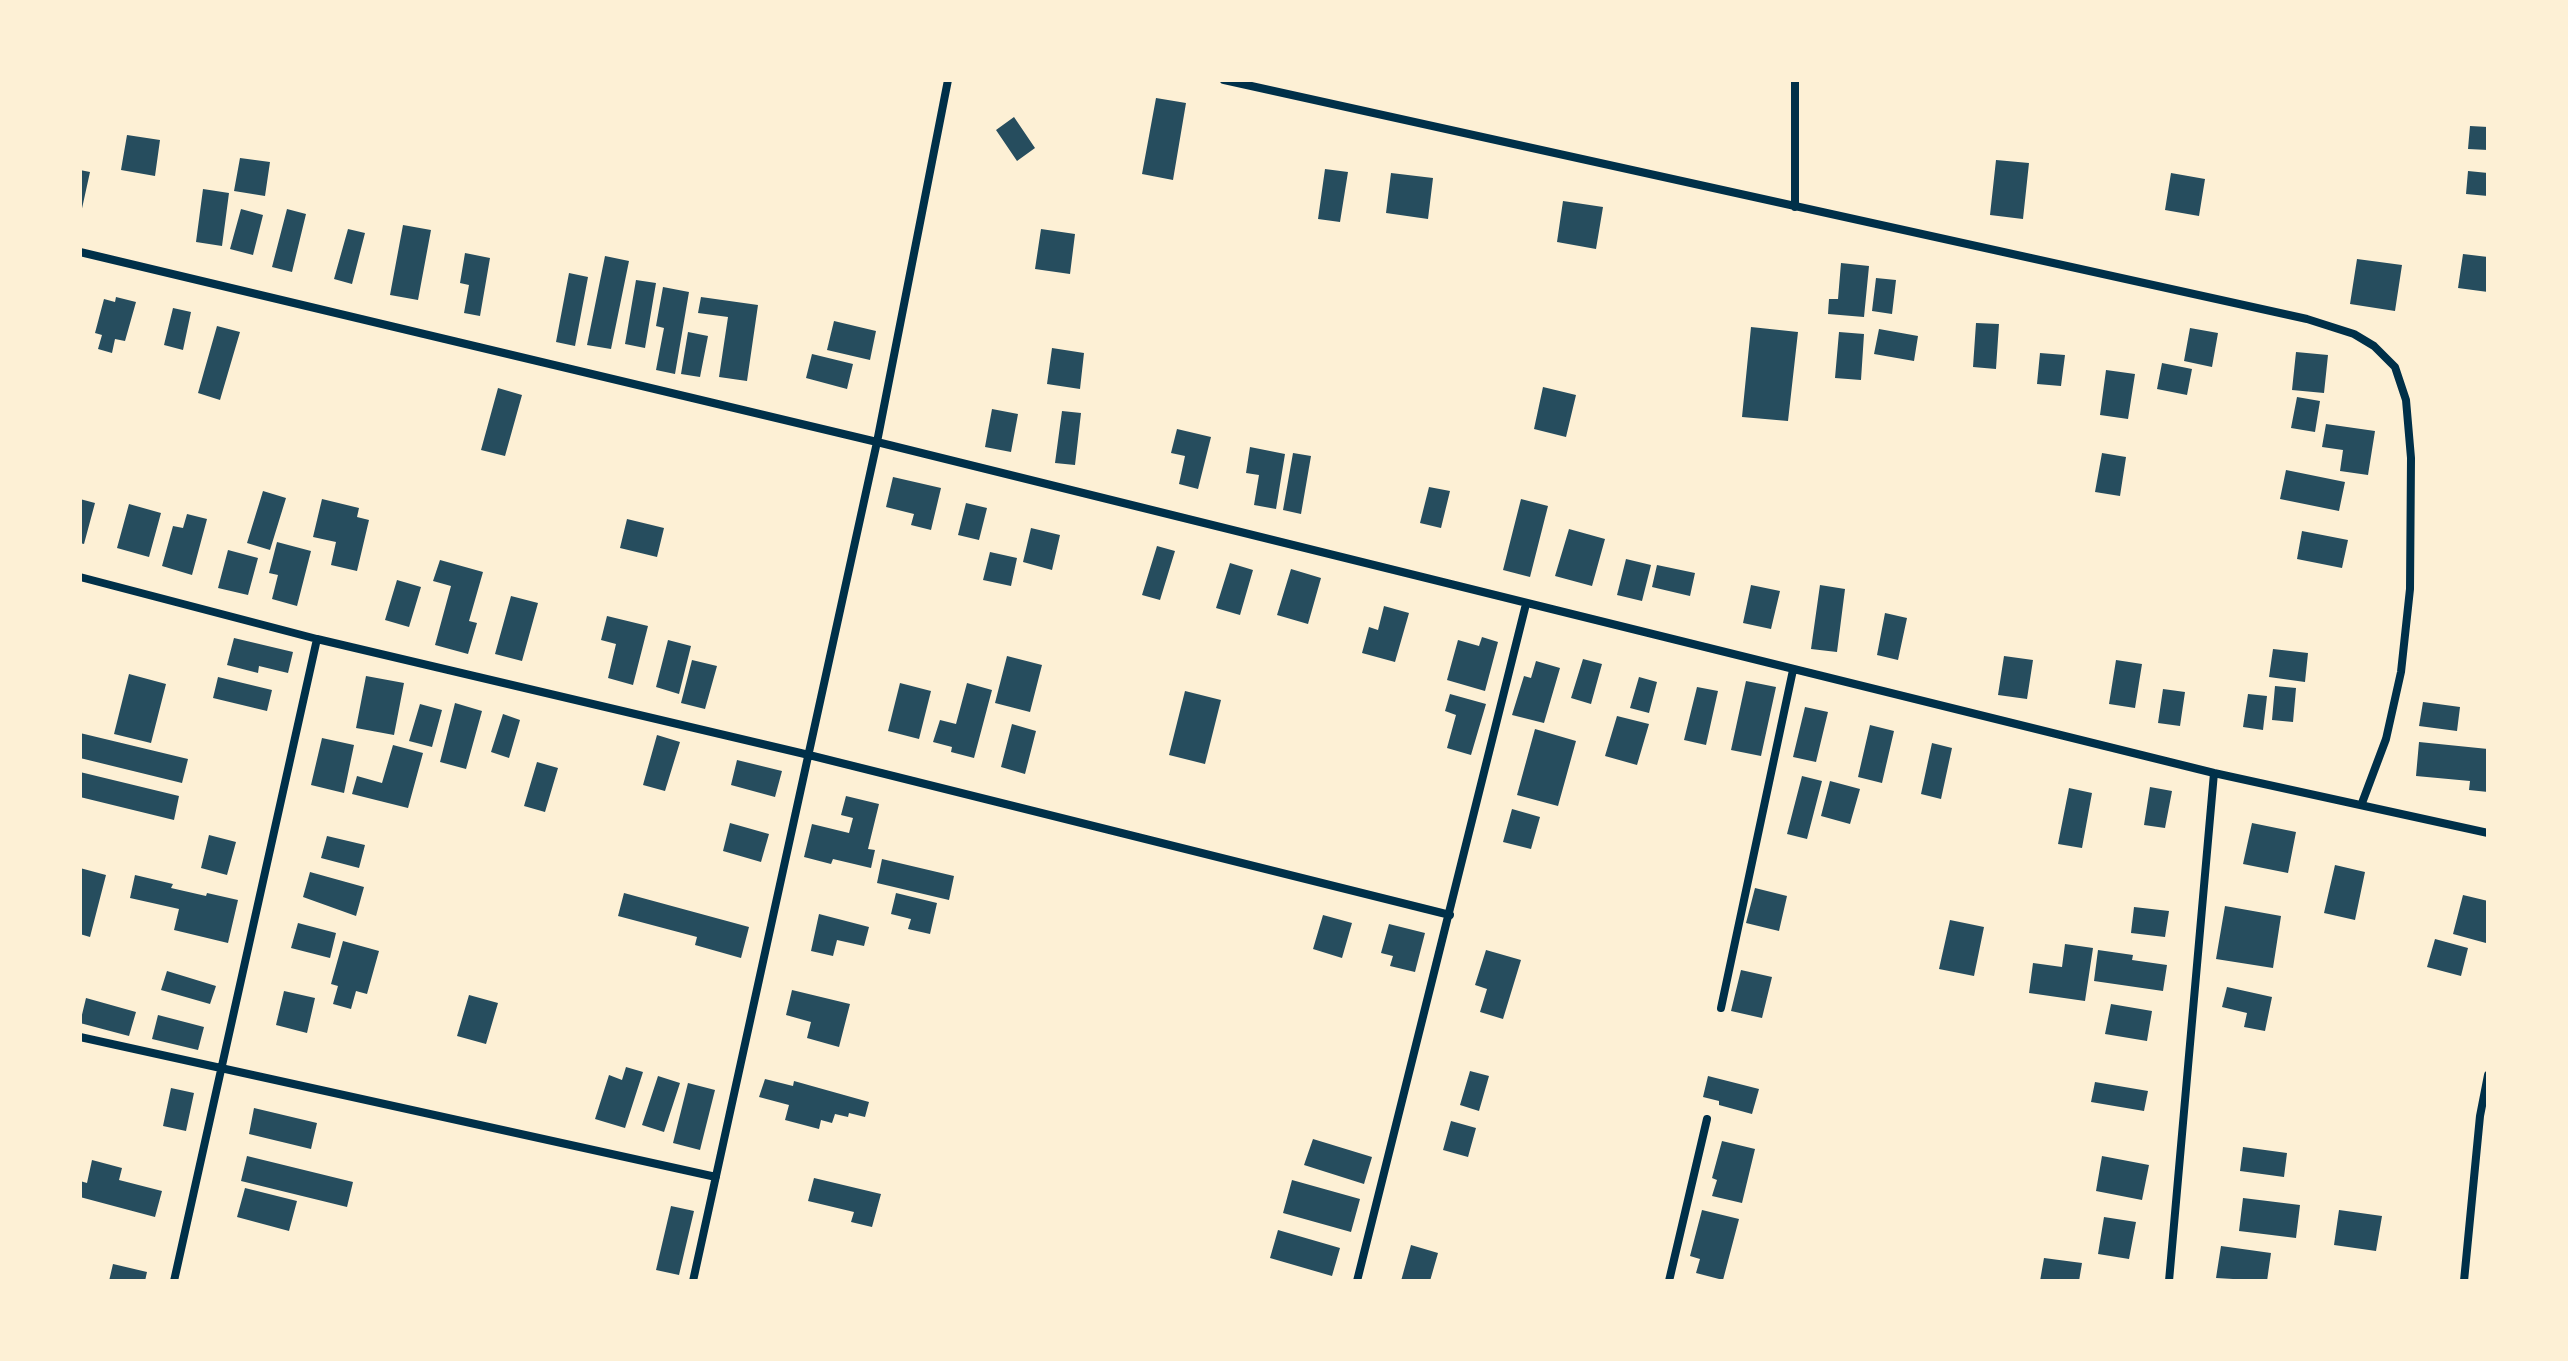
<!DOCTYPE html>
<style>
body{margin:0}
#map{position:relative;width:2568px;height:1361px;overflow:hidden;background:#fdf0d5;font-family:"PT Sans Narrow",sans-serif}
canvas{display:block}
.frame{position:absolute;inset:0;border:82px solid #fdf0d5;pointer-events:none}
</style>
<div id="map">
<canvas width="2568" height="1361"></canvas>
<div class="frame"></div>
</div>
<script>
const ctx = document.querySelector('canvas').getContext('2d');
ctx.lineJoin = 'round';
function fillPath(path, color) {
  ctx.fillStyle = color;
  ctx.fill(path, 'evenodd');
}
function shape(rows) {
  const path = new Path2D();
  for (const r of rows) {
    path.moveTo(r[0], r[1]);
    for (let i = 2; i < r.length; i += 2) path.lineTo(r[i], r[i + 1]);
  }
  return path;
}
function trace(path, color, width, dash) {
  ctx.strokeStyle = color;
  ctx.lineWidth = width;
  ctx.lineCap = dash ? 'butt' : 'round';
  ctx.setLineDash(dash || []);
  ctx.stroke(path);
}
fillPath(shape([
 [1156,98,1186,103,1173,180,1142,174],
 [1014,117,1035,148,1017,161,996,130],
 [2470,126,2488,127,2488,150,2468,149],
 [127,135,160,140,155,176,121,170],
 [240,158,270,162,265,196,234,191],
 [1996,160,2029,163,2023,219,1990,215],
 [1325,169,1348,172,1340,222,1318,219],
 [80,170,90,172,81,213,80,213],
 [2468,171,2488,173,2488,196,2466,194],
 [1391,173,1433,178,1428,219,1386,213],
 [2171,173,2205,179,2199,216,2165,210],
 [203,189,229,193,222,246,196,242],
 [1563,201,1603,207,1596,249,1557,242],
 [241,209,263,215,253,255,230,249],
 [287,209,306,214,292,272,272,267],
 [403,225,431,230,418,300,390,295],
 [348,229,365,233,352,284,334,279],
 [1041,229,1075,234,1070,274,1035,269],
 [465,253,490,258,480,316,464,313,469,285,460,283],
 [2463,254,2488,257,2488,292,2458,288],
 [605,256,629,261,611,349,587,345],
 [2357,259,2402,265,2395,311,2350,304],
 [1841,263,1869,266,1864,317,1828,314,1829,299,1838,299],
 [569,273,588,277,575,346,556,342],
 [1876,278,1896,280,1892,314,1872,311],
 [636,280,656,283,645,348,625,344],
 [663,287,689,292,675,374,656,370,664,328,656,326],
 [116,297,136,302,125,341,115,339,112,353,98,349,102,335,95,333,104,299,115,302],
 [701,297,758,305,747,381,719,377,728,317,698,313],
 [173,308,191,312,183,350,164,345],
 [834,321,876,331,870,360,827,350],
 [1976,323,1999,324,1996,369,1973,367],
 [217,326,240,332,220,400,198,393],
 [1751,327,1798,332,1788,421,1742,417],
 [2190,328,2218,333,2212,367,2184,361],
 [1879,329,1918,336,1914,361,1874,354],
 [688,332,708,336,700,377,681,374],
 [1839,332,1864,334,1861,380,1835,378],
 [1052,348,1084,353,1080,389,1047,384],
 [2296,352,2328,355,2324,393,2292,390],
 [2040,353,2065,355,2061,386,2037,384],
 [812,354,853,364,847,389,806,378],
 [2162,363,2192,369,2187,395,2157,389],
 [2106,370,2135,374,2128,419,2100,415],
 [1543,387,1576,395,1566,437,1534,429],
 [498,388,522,395,505,456,481,450],
 [2297,397,2320,401,2315,432,2291,428],
 [992,409,1018,414,1011,452,985,447],
 [1062,411,1081,413,1075,465,1055,463],
 [2326,424,2375,431,2368,475,2340,471,2343,450,2322,447],
 [1177,429,1211,437,1198,489,1179,484,1185,456,1171,453],
 [1250,447,1285,454,1276,509,1254,505,1259,475,1246,473],
 [1293,453,1311,456,1301,514,1283,510],
 [2102,453,2126,457,2120,496,2095,492],
 [2286,470,2345,482,2339,511,2280,499],
 [893,477,941,488,931,530,911,525,914,514,886,507],
 [1429,487,1450,491,1441,528,1420,523],
 [263,491,286,498,270,550,247,543],
 [80,499,95,503,84,544,80,543],
 [322,499,359,508,357,517,369,520,357,571,331,565,336,542,313,537],
 [1521,499,1548,506,1530,577,1503,570],
 [966,503,987,508,979,540,958,535],
 [129,504,161,513,149,557,117,548],
 [187,514,207,519,192,575,162,566,173,526,183,528],
 [627,519,664,528,657,557,620,548],
 [1031,528,1060,535,1052,570,1023,562],
 [1569,529,1605,539,1592,586,1555,576],
 [2302,531,2348,540,2342,568,2297,559],
 [277,542,311,551,297,606,272,599,278,575,269,573],
 [1157,546,1175,551,1160,600,1142,595],
 [228,550,258,558,248,595,218,588],
 [990,552,1017,558,1011,586,983,580],
 [1626,559,1651,565,1642,601,1617,595],
 [440,560,483,572,469,621,477,623,468,654,435,645,451,586,433,581],
 [1230,563,1253,570,1240,615,1216,608],
 [1657,565,1695,573,1690,596,1652,587],
 [1291,569,1321,578,1308,624,1277,615],
 [397,580,421,587,409,627,385,620],
 [1751,585,1780,591,1771,629,1743,623],
 [1820,585,1845,589,1837,652,1811,649],
 [511,596,538,603,522,661,495,654],
 [1384,606,1409,613,1395,662,1362,653,1369,627,1378,630],
 [1885,613,1907,618,1898,660,1877,655],
 [607,616,648,626,633,685,608,678,616,644,601,640],
 [1482,637,1498,642,1485,691,1447,680,1458,640,1479,646],
 [234,638,293,652,288,673,259,666,258,673,227,665],
 [668,640,691,646,679,694,656,687],
 [2273,649,2308,653,2305,682,2269,677],
 [1007,656,1042,665,1030,712,995,703],
 [2004,656,2033,660,2027,699,1998,695],
 [1583,659,1602,664,1591,704,1571,698],
 [692,660,717,666,705,709,681,703],
 [2116,660,2142,664,2135,708,2109,704],
 [1536,661,1560,668,1544,723,1512,715,1524,676,1531,678],
 [129,674,166,684,151,743,114,734],
 [366,676,404,683,394,735,356,728],
 [218,677,272,690,267,711,213,698],
 [1639,677,1657,682,1649,713,1630,708],
 [1746,681,1776,687,1761,756,1731,750],
 [900,683,931,691,919,739,888,731],
 [967,683,992,690,974,758,951,752,952,747,933,742,940,720,956,724],
 [2275,686,2296,688,2293,722,2272,720],
 [1697,687,1718,691,1706,745,1684,740],
 [2163,689,2185,692,2180,726,2158,723],
 [1185,691,1221,700,1205,764,1169,755],
 [1450,694,1486,704,1471,755,1447,748,1456,715,1445,711],
 [2248,694,2267,696,2263,730,2243,727],
 [2423,702,2460,707,2457,731,2419,726],
 [455,703,482,711,466,769,440,762],
 [420,704,442,710,432,747,409,741],
 [1805,707,1828,712,1816,762,1793,757],
 [503,714,520,720,509,758,491,752],
 [1617,716,1649,724,1637,765,1605,756],
 [1012,724,1036,731,1025,774,1001,767],
 [1870,725,1894,731,1882,783,1858,777],
 [1535,729,1576,741,1558,806,1517,795],
 [80,733,188,759,182,783,80,758],
 [657,735,680,742,665,791,643,785],
 [322,738,354,745,344,793,311,785],
 [2419,742,2488,749,2488,792,2469,790,2470,781,2416,776],
 [1932,743,1952,748,1941,799,1921,794],
 [393,745,423,753,408,808,352,794,357,776,382,783],
 [737,760,782,771,775,797,731,785],
 [537,762,558,768,545,812,524,806],
 [80,772,179,796,174,820,80,797],
 [1802,776,1822,781,1807,839,1787,834],
 [1830,781,1860,789,1850,824,1821,816],
 [2150,787,2172,791,2165,828,2144,825],
 [2069,788,2092,793,2082,848,2058,844],
 [846,796,879,804,868,849,875,850,871,868,833,859,831,864,804,857,812,824,849,833,853,818,841,815],
 [1512,809,1540,817,1531,849,1503,842],
 [730,823,769,834,761,862,723,851],
 [2252,823,2296,832,2288,873,2243,864],
 [209,835,236,842,227,875,201,868],
 [327,836,365,845,359,868,321,858],
 [882,859,954,876,949,900,877,883],
 [2335,865,2365,872,2355,920,2324,913],
 [80,868,106,875,90,937,80,934],
 [310,872,364,887,356,916,303,897],
 [135,875,173,884,171,888,206,896,207,893,238,900,228,943,174,930,179,909,130,898],
 [1755,888,1787,896,1779,931,1746,923],
 [624,893,749,927,741,958,695,945,697,937,618,916],
 [896,893,937,903,930,934,908,929,911,919,891,914],
 [2463,895,2488,901,2486,943,2453,934],
 [2225,906,2281,916,2273,968,2216,959],
 [2134,907,2169,911,2165,937,2131,933],
 [819,914,869,927,864,946,837,940,833,956,811,951],
 [1323,915,1352,923,1342,958,1313,949],
 [1950,920,1984,927,1974,976,1939,969],
 [298,923,336,933,330,958,291,948],
 [1389,924,1425,933,1415,972,1390,966,1393,956,1381,953],
 [2435,939,2468,948,2461,976,2427,967],
 [343,941,379,951,367,994,356,991,351,1009,333,1004,338,986,331,984],
 [2065,944,2093,948,2085,1001,2029,993,2033,963,2062,967],
 [1486,950,1521,960,1503,1019,1480,1012,1487,989,1475,985],
 [2098,950,2133,955,2132,960,2167,965,2163,991,2094,981],
 [1741,970,1772,977,1762,1018,1731,1011],
 [167,971,216,986,210,1004,161,990],
 [2227,987,2272,997,2265,1031,2244,1027,2247,1013,2222,1007],
 [792,990,850,1004,839,1047,807,1038,811,1022,786,1015],
 [284,991,315,998,307,1033,276,1025],
 [469,995,498,1003,486,1044,457,1036],
 [86,998,136,1012,129,1036,80,1023],
 [2111,1004,2152,1011,2147,1041,2105,1034],
 [158,1015,204,1027,198,1050,152,1039],
 [626,1067,643,1072,625,1128,595,1119,609,1075,622,1080],
 [1470,1071,1489,1076,1479,1111,1460,1105],
 [658,1076,680,1083,664,1132,642,1125],
 [1708,1076,1759,1089,1752,1114,1719,1105,1719,1101,1703,1097],
 [765,1079,793,1086,794,1081,869,1102,865,1117,849,1113,848,1117,835,1114,832,1123,821,1120,819,1129,785,1120,789,1105,759,1097],
 [2095,1082,2148,1091,2144,1111,2091,1102],
 [688,1083,715,1090,700,1150,673,1143],
 [171,1088,194,1093,186,1131,163,1126],
 [254,1108,317,1123,311,1149,249,1134],
 [1451,1121,1476,1128,1468,1157,1443,1150],
 [1313,1139,1372,1157,1364,1184,1304,1165],
 [1722,1141,1755,1149,1742,1203,1712,1196,1717,1180,1712,1178],
 [2243,1147,2287,1153,2284,1177,2240,1171],
 [247,1156,353,1182,347,1207,241,1181],
 [2102,1156,2149,1165,2142,1200,2096,1191],
 [92,1160,122,1168,119,1180,162,1191,155,1217,80,1197,80,1181,87,1183],
 [814,1178,881,1194,872,1227,851,1222,854,1212,808,1201],
 [1292,1180,1360,1199,1351,1232,1283,1213],
 [245,1188,297,1201,289,1231,237,1217],
 [2243,1198,2300,1205,2296,1238,2239,1231],
 [671,1206,694,1211,679,1275,656,1270],
 [1702,1210,1739,1219,1723,1280,1696,1273,1700,1259,1690,1256],
 [2339,1210,2382,1216,2376,1251,2334,1245],
 [2104,1217,2136,1222,2129,1259,2098,1254],
 [1278,1230,1340,1248,1332,1276,1270,1258],
 [1411,1245,1438,1253,1430,1281,1401,1281],
 [2221,1246,2271,1253,2267,1281,2216,1278],
 [2044,1258,2082,1263,2079,1281,2040,1281],
 [113,1264,147,1272,145,1281,109,1281]
]), '#264d5e');
trace(shape([
 [1224,80,2307,319,2354,334,2374,346,2395,367,2406,400,2411,458,2410,589,2401,672,2386,739,2362,803],
 [1795,80,1795,207],
 [80,252,877,442,2214,773,2488,833],
 [80,577,317,639,809,755,1450,915],
 [1721,1008,1793,670],
 [80,1037,716,1177],
 [174,1281,317,639],
 [693,1281,877,442,948,80],
 [1357,1281,1526,604],
 [1669,1281,1707,1119],
 [2169,1281,2214,773],
 [2464,1281,2480,1116,2488,1075]
]), '#003049', 8);
</script>
